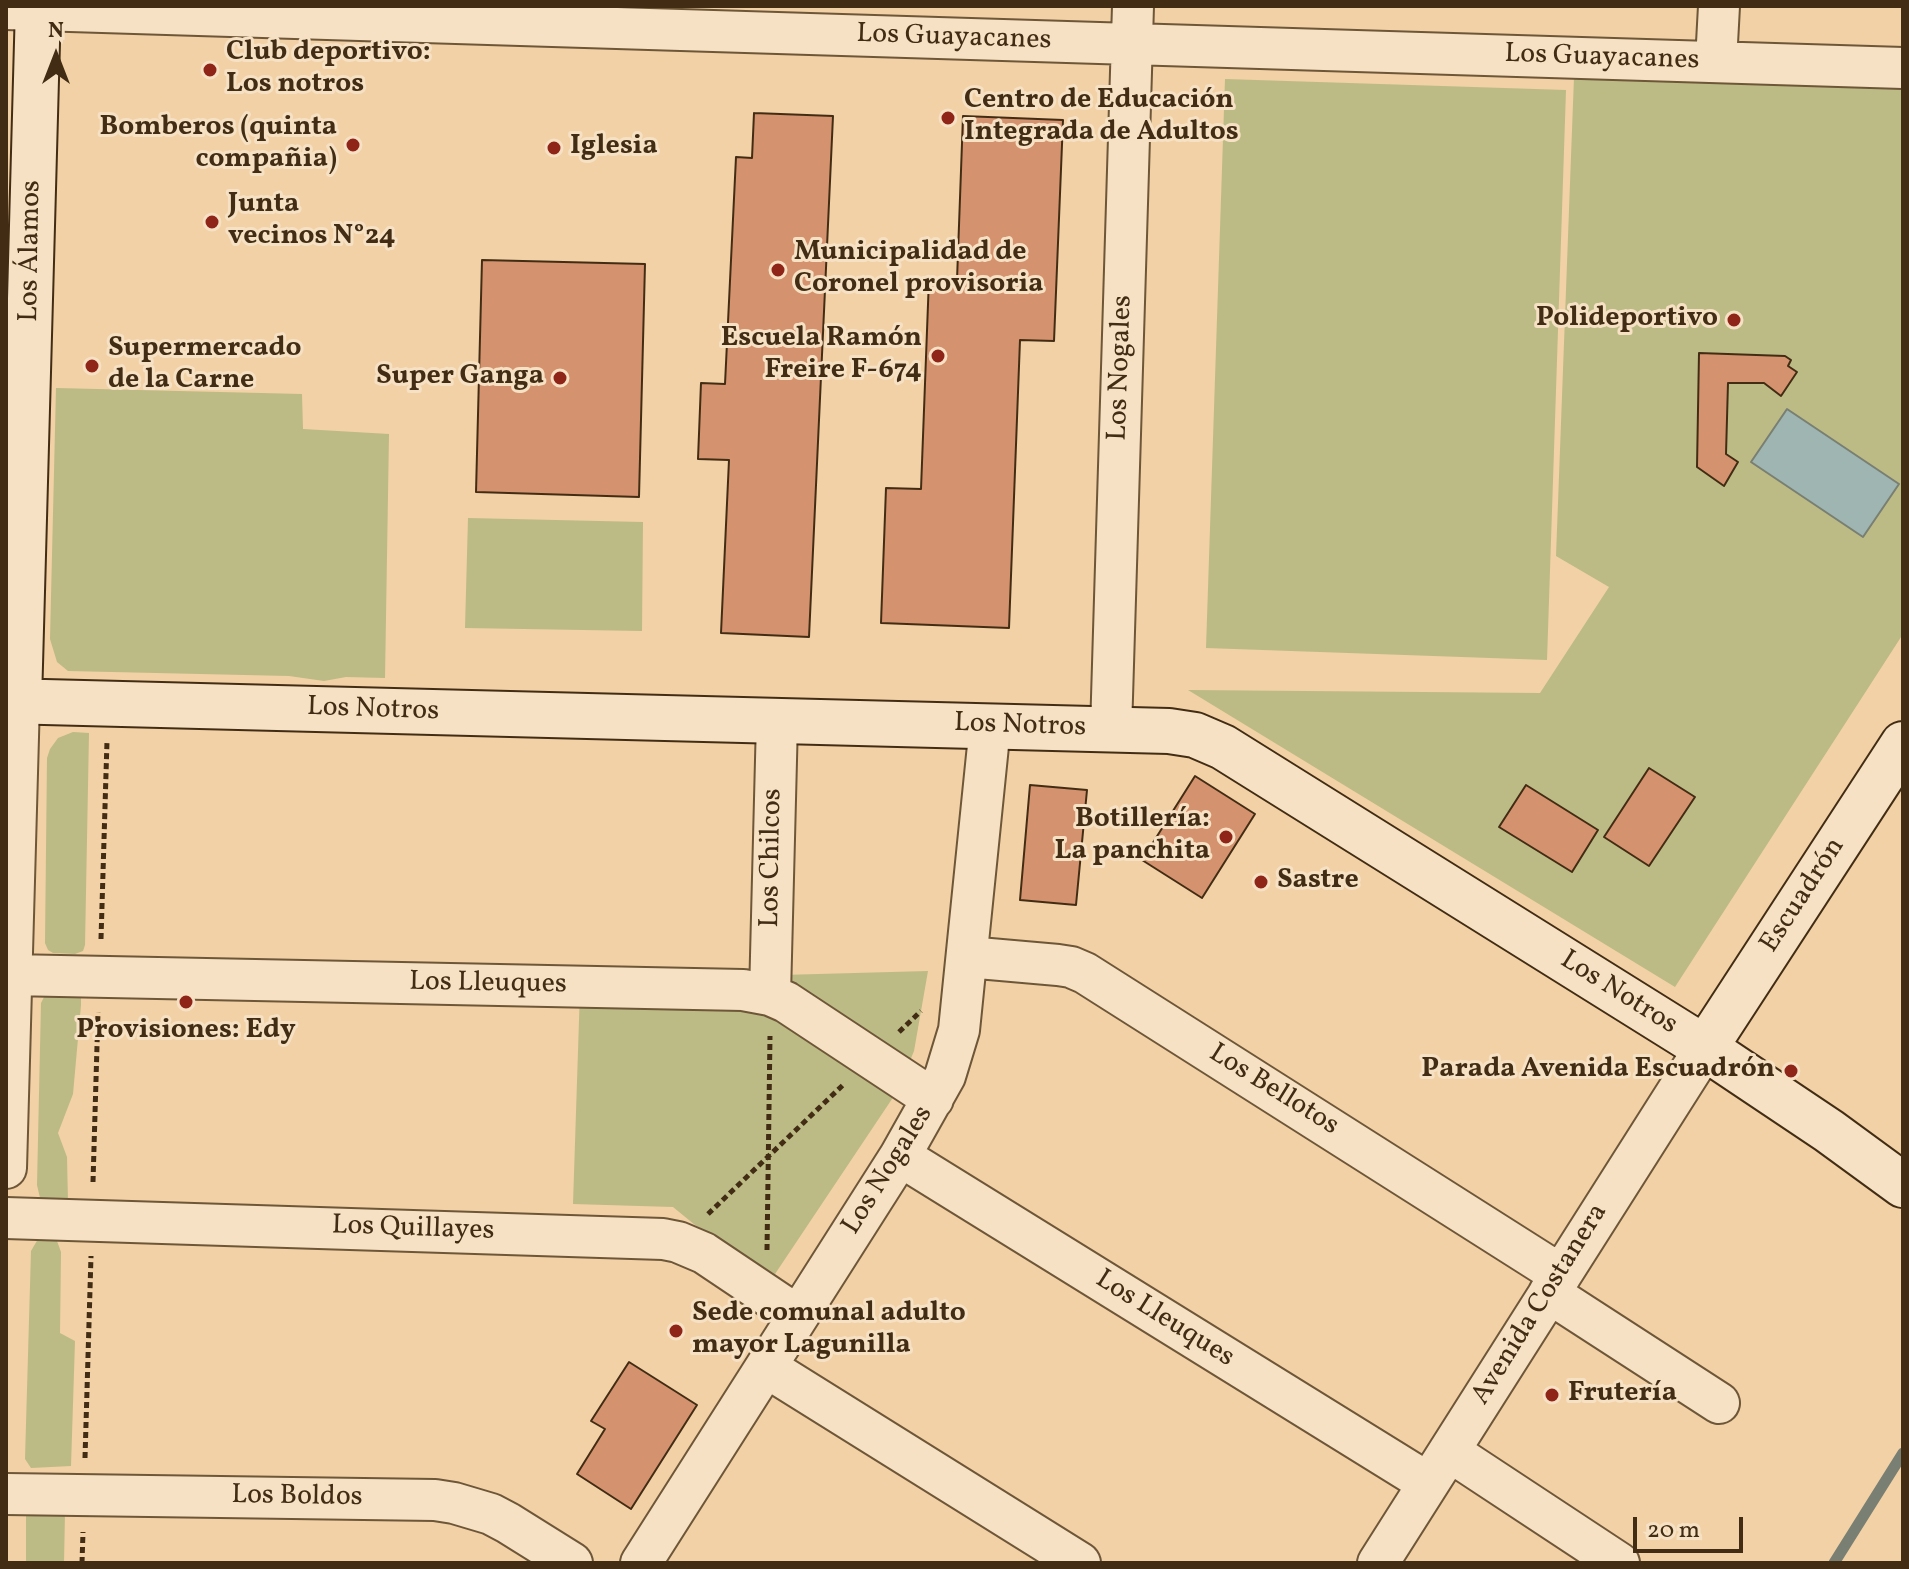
<!DOCTYPE html>
<meta charset="utf-8">
<style>
body{margin:0}
#map{position:relative;width:1909px;height:1569px;overflow:hidden;background:#f1d1a5;font-family:Vollkorn,serif}
canvas{display:block}
.frame{position:absolute;inset:0;border:8px solid #422d14;pointer-events:none}
.north{position:absolute;left:16px;top:16px;width:80px;height:80px;-webkit-text-stroke:6px #f6e1c4;paint-order:stroke;rotate:0deg;font-size:22px;font-weight:700;line-height:32px;text-align:center;color:#422d14}
.north::after{content:'';display:block;margin:auto;width:28px;height:36px;background:#422d14;clip-path:polygon(50% 0,100% 100%,50% 72%,0 100%)}
.scale{position:absolute;left:1633px;top:1517px;width:110px;height:36px;box-sizing:border-box;border:4px solid #422d14;border-top:0;padding-left:10px;font-size:24px;line-height:28px;white-space:nowrap;color:#422d14;-webkit-text-stroke:6px #f6e1c4;paint-order:stroke}
</style>
<div id="map">
<canvas width="1909" height="1569"></canvas>
<div class="frame"></div>
<div class="north">N</div>
<div class="scale">20 m</div>
</div>
<script>
const ctx = document.querySelector('canvas').getContext('2d');
ctx.lineJoin = 'round';
function fillPath(path, color) {
  ctx.fillStyle = color;
  ctx.fill(path, 'evenodd');
}
function shape(rows) {
  const path = new Path2D();
  for (const r of rows) {
    path.moveTo(r[0], r[1]);
    for (let i = 2; i < r.length; i += 2) path.lineTo(r[i], r[i + 1]);
  }
  return path;
}
function trace(path, color, width, dash) {
  ctx.strokeStyle = color;
  ctx.lineWidth = width;
  ctx.lineCap = dash ? 'butt' : 'round';
  ctx.setLineDash(dash || []);
  ctx.stroke(path);
}
function drawText(font, color, halo, rows, align = 'center') {
  ctx.font = font + ' Vollkorn,serif';
  ctx.lineWidth = 6;
  ctx.setLineDash([]);
  ctx.textBaseline = 'middle';
  ctx.strokeStyle = halo;
  ctx.fillStyle = color;
  for (const [text, x, y, turn = 0] of rows) {
    ctx.save();
    ctx.translate(x, y);
    ctx.rotate((+turn || 0) * Math.PI / 180);
    ctx.textAlign = isNaN(turn) ? turn : align;
    if (halo) ctx.strokeText(text, 0, 0);
    ctx.fillText(text, 0, 0);
    ctx.restore();
  }
}
fillPath(shape([
 [1574,77,1903,84,1903,634,1675,987,1188,690,1540,693,1609,587,1556,556],
 [1225,79,1566,90,1547,660,1206,648],
 [56,388,302,394,303,429,389,434,385,678,346,677,324,681,289,676,68,671,57,662,50,639],
 [468,518,643,522,642,631,465,628],
 [73,732,89,733,85,945,83,951,75,954,53,953,48,950,45,943,47,758,50,749,58,738],
 [928,971,914,1051,898,1090,775,1274,695,1225,673,1207,573,1204,580,990,782,975],
 [51,991,73,992,81,997,81,1005,73,1094,58,1133,67,1157,68,1202,45,1204,40,1198,37,1185,41,1003,44,997],
 [38,1239,57,1241,61,1252,60,1333,75,1341,71,1466,31,1468,25,1459,31,1251],
 [36,1511,65,1513,64,1563,26,1563,26,1515]
]), '#bcbb85');
const water = shape([
 [1787,409,1899,484,1863,537,1751,462,1787,409]
]);
fillPath(water, '#9eb5b1');
trace(water, '#797f72', 2);
trace(shape([
 [1834,1563,1903,1453]
]), '#797f72', 11);
const building = shape([
 [754,113,833,116,809,637,721,633,729,460,698,459,701,383,725,384,736,157,752,158,754,113],
 [963,116,1063,120,1054,341,1020,340,1009,628,881,623,886,488,921,489,929,278,957,280,963,116],
 [482,260,645,264,639,497,476,492,482,260],
 [1699,353,1785,356,1791,360,1788,366,1797,372,1781,396,1764,383,1728,383,1726,454,1738,462,1724,486,1697,467,1699,353],
 [1649,768,1695,797,1649,866,1604,837,1649,768],
 [1195,776,1255,814,1202,898,1142,860,1195,776],
 [1030,785,1087,790,1076,905,1020,900,1030,785],
 [1526,785,1598,830,1572,872,1499,827,1526,785],
 [629,1362,697,1405,631,1509,577,1474,605,1429,591,1421,629,1362]
]);
fillPath(building, '#d5926e');
trace(building, '#422d14', 2);
const street = shape([
 [6,9,1903,68],
 [1716,62,1719,6],
 [1111,730,1133,6],
 [967,957,1058,965,1071,967,1085,973,1561,1275],
 [11,975,743,990,770,995,786,1002,933,1099],
 [770,995,777,721],
 [900,1156,1428,1483],
 [6,1168,19,701],
 [6,1218,663,1239,678,1242,704,1253,798,1316],
 [1549,1293,1719,1403],
 [766,1367,1080,1563],
 [1449,1451,1619,1563],
 [6,1494,435,1500,454,1503,491,1514,508,1523,572,1563],
 [641,1563,900,1156,945,1076,959,1030,990,726],
 [1378,1563,1705,1048]
]);
const secondary = shape([
 [6,701,1169,731,1195,735,1223,747,1705,1048,1829,1131,1903,1185],
 [19,701,38,6],
 [1705,1048,1903,744]
]);
trace(street, '#6e5638', 44);
trace(secondary, '#422d14', 48);
trace(shape([
 [101,939,107,741],
 [899,1032,921,1011],
 [93,1182,98,1012],
 [708,1214,843,1085],
 [767,1250,770,1036],
 [85,1458,91,1256],
 [82,1563,83,1532]
]), '#422d14', 5, [6, 4]);
trace(street, '#f6e1c4', 40);
trace(secondary, '#f6e1c4', 44);
for (const [x, y, r, color] of [
 [210,70,8,"#8f2418"],
 [948,118,8,"#8f2418"],
 [353,145,8,"#8f2418"],
 [554,148,8,"#8f2418"],
 [212,222,8,"#8f2418"],
 [778,270,8,"#8f2418"],
 [1734,320,8,"#8f2418"],
 [938,356,8,"#8f2418"],
 [92,366,8,"#8f2418"],
 [560,378,8,"#8f2418"],
 [1226,837,8,"#8f2418"],
 [1261,882,8,"#8f2418"],
 [186,1002,8,"#8f2418"],
 [1791,1071,8,"#8f2418"],
 [676,1331,8,"#8f2418"],
 [1552,1395,8,"#8f2418"]
]) {
  const dot = new Path2D();
  dot.arc(x, y, r, 0, 2 * Math.PI);
  ctx.fillStyle = color;
  ctx.fill(dot);
  trace(dot, '#f6e1c4', 3);
}
drawText('28px', '#422d14', '#f6e1c4', [
 ["Los Guayacanes",954,39,2],
 ["Los Guayacanes",1602,59,2],
 ["Los Álamos",32,251,-89],
 ["Los Nogales",1122,368,-88],
 ["Los Notros",373,711,2],
 ["Los Notros",1020,727,2],
 ["Los Chilcos",773,858,-89],
 ["Escuadrón",1804,896,-57],
 ["Los Lleuques",488,985,1],
 ["Los Notros",1618,994,32],
 ["Los Bellotos",1273,1091,32],
 ["Los Nogales",889,1171,-58],
 ["Los Quillayes",413,1230,2],
 ["Avenida Costanera",1541,1305,-58],
 ["Los Lleuques",1164,1320,32],
 ["Los Boldos",297,1498,1]
]);
drawText('bold 28px', '#422d14', '#f6e1c4', [
 ["Club deportivo:",226,54],
 ["Los notros",226,86],
 ["Centro de Educación",964,102],
 ["Integrada de Adultos",964,134],
 ["Bomberos (quinta",337,129,"right"],
 ["compañia)",337,161,"right"],
 ["Iglesia",570,148],
 ["Junta",228,206],
 ["vecinos N°24",228,238],
 ["Municipalidad de",794,254],
 ["Coronel provisoria",794,286],
 ["Polideportivo",1718,320,"right"],
 ["Escuela Ramón",922,340,"right"],
 ["Freire F-674",922,372,"right"],
 ["Supermercado",108,350],
 ["de la Carne",108,382],
 ["Super Ganga",544,378,"right"],
 ["Botillería:",1210,821,"right"],
 ["La panchita",1210,853,"right"],
 ["Sastre",1277,882],
 ["Provisiones: Edy",186,1032,"center"],
 ["Parada Avenida Escuadrón",1775,1071,"right"],
 ["Sede comunal adulto",692,1315],
 ["mayor Lagunilla",692,1347],
 ["Frutería",1568,1395]
], 'left');
</script>
